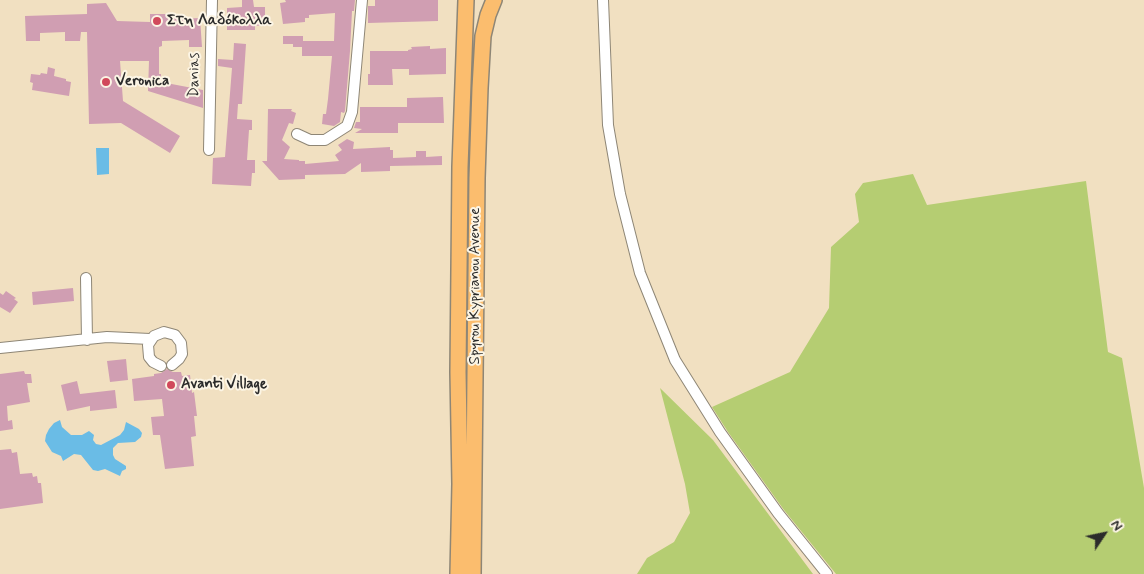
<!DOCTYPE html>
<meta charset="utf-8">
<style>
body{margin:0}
#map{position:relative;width:1144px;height:574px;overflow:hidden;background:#f1e0c1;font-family:Mynerve,sans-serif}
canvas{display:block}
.north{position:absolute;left:1079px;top:509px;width:50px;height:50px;-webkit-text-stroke:4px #fcf5e5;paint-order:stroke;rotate:56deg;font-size:14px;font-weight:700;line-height:20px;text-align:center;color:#2b2b2b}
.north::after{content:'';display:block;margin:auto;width:18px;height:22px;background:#2b2b2b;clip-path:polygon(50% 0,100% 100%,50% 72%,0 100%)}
</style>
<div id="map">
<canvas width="1144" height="574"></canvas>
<div class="north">N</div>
</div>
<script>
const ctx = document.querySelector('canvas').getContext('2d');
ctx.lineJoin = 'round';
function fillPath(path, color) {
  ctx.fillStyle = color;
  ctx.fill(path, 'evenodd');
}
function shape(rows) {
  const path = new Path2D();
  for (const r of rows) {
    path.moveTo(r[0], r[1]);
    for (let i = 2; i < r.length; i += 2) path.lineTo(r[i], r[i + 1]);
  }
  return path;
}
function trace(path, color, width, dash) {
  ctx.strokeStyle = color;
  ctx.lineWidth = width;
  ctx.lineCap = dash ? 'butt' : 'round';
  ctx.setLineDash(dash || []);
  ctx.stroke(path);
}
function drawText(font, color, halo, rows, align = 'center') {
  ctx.font = font + ' Mynerve,sans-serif';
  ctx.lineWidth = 4;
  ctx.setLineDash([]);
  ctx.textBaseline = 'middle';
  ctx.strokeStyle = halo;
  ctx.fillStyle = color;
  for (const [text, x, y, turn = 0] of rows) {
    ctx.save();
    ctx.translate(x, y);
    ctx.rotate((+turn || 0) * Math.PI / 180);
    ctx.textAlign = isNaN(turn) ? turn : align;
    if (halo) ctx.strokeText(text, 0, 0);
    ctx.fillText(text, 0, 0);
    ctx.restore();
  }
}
fillPath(shape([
 [913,174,927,205,1086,181,1108,352,1122,358,1144,488,1144,574,836,574,784,510,728,432,712,407,790,372,829,308,831,247,859,222,855,194,863,183],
 [660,388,713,440,813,574,637,574,647,558,674,542,690,513,685,484]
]), '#b5cd72');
fillPath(shape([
 [96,148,109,148,109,174,97,175],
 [60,420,62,427,71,435,82,435,89,431,94,435,93,440,96,444,101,445,120,435,124,430,126,422,139,429,142,433,141,437,135,442,118,443,113,448,113,455,115,459,126,466,126,469,122,471,120,476,105,469,98,471,93,470,81,455,74,454,63,461,61,456,52,452,45,441,46,435,49,429,54,423]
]), '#6abce6');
fillPath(shape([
 [242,0,253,0,254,7,265,7,265,25,255,26,255,30,227,30,227,8,242,7],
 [285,0,355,0,354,11,352,11,350,51,345,111,344,113,341,112,340,122,334,126,322,124,323,114,326,114,328,99,332,56,302,56,302,47,293,47,293,44,283,44,283,36,303,36,303,41,334,41,335,13,309,15,309,18,305,18,305,22,283,24,280,3,286,2],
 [375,0,438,0,438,21,368,23,368,6,375,6],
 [106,3,117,21,150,22,150,14,172,14,172,17,177,17,177,19,200,18,202,47,189,47,189,40,162,41,162,46,159,47,159,74,161,74,161,82,203,90,203,108,148,91,149,61,120,61,123,101,180,136,170,153,121,123,89,124,87,32,81,32,80,41,65,41,65,32,40,33,40,41,26,41,25,16,87,14,87,4],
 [234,43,246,44,242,104,238,104,237,119,252,120,252,130,249,130,247,160,255,160,255,173,252,173,251,186,212,184,213,158,225,157,232,68,218,66,218,59,233,60],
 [430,46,430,49,446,48,446,74,409,75,409,69,392,69,393,85,368,85,368,74,370,74,370,51,408,51,408,50,412,49,411,47],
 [48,67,55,69,54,76,66,79,66,81,71,82,69,96,32,90,33,83,30,82,31,74,40,75,41,73,47,74],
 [443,97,444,123,398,123,398,133,355,133,362,129,354,128,356,122,360,122,360,107,407,107,407,98],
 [268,109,292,109,291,111,296,113,293,124,289,123,282,140,290,147,284,159,299,160,299,161,305,161,305,164,339,161,335,155,342,150,338,145,347,139,354,142,353,149,390,147,390,150,393,150,393,158,416,157,416,151,426,151,426,157,442,156,442,165,390,166,390,171,361,172,361,163,345,174,305,175,305,179,279,180,262,161,267,161],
 [73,288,74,301,33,305,32,292],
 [6,291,16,298,14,299,18,302,10,313,0,307,0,293,3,295],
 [126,359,128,380,110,382,107,361],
 [167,369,173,372,181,372,182,376,190,375,192,393,194,392,197,416,194,416,196,436,191,437,194,466,165,469,160,435,153,435,151,417,164,416,162,399,134,401,132,379,154,376,154,374,161,373],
 [24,371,25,374,31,374,32,383,27,383,30,402,7,406,8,421,12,420,13,429,0,431,0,374],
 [77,381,80,394,115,390,117,408,90,411,90,406,67,411,61,385],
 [11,449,12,453,17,452,20,474,32,473,33,477,37,476,38,483,41,483,43,503,0,509,0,450]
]), '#d09eb2');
const minor = shape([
 [603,0,608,125,620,194,640,273,675,360,720,432,778,513,827,574],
 [297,134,310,140,325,140,347,126,352,112,362,0],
 [209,150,212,0],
 [86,278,87,340],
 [0,348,107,337,150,339],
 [161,366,153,362,149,357,148,345,154,336,164,332,175,335,181,343,182,354,179,359,172,365]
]);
const primary = shape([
 [458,574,460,484,458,372,460,167,466,0],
 [473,574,477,178,480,88,483,36,488,15,494,0]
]);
trace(minor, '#8e8676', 12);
trace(primary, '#8e8676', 18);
trace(minor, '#fff', 10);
trace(primary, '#fbbd6e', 15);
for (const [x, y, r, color] of [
 [157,21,5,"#d1495b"],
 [106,82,5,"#d1495b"],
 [171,385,5,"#d1495b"]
]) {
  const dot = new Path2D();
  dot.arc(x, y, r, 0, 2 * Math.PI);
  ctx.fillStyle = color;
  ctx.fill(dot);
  trace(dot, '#fcf5e5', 2);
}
drawText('bold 15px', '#2b2b2b', '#fcf5e5', [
 ["Στη Λαδόκολλα",167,21],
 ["Veronica",116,82],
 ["Avanti Village",181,385]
], 'left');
drawText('15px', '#2b2b2b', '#fcf5e5', [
 ["Danias",195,75,-89],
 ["Spyrou Kyprianou Avenue",476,286,-90]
]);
</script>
